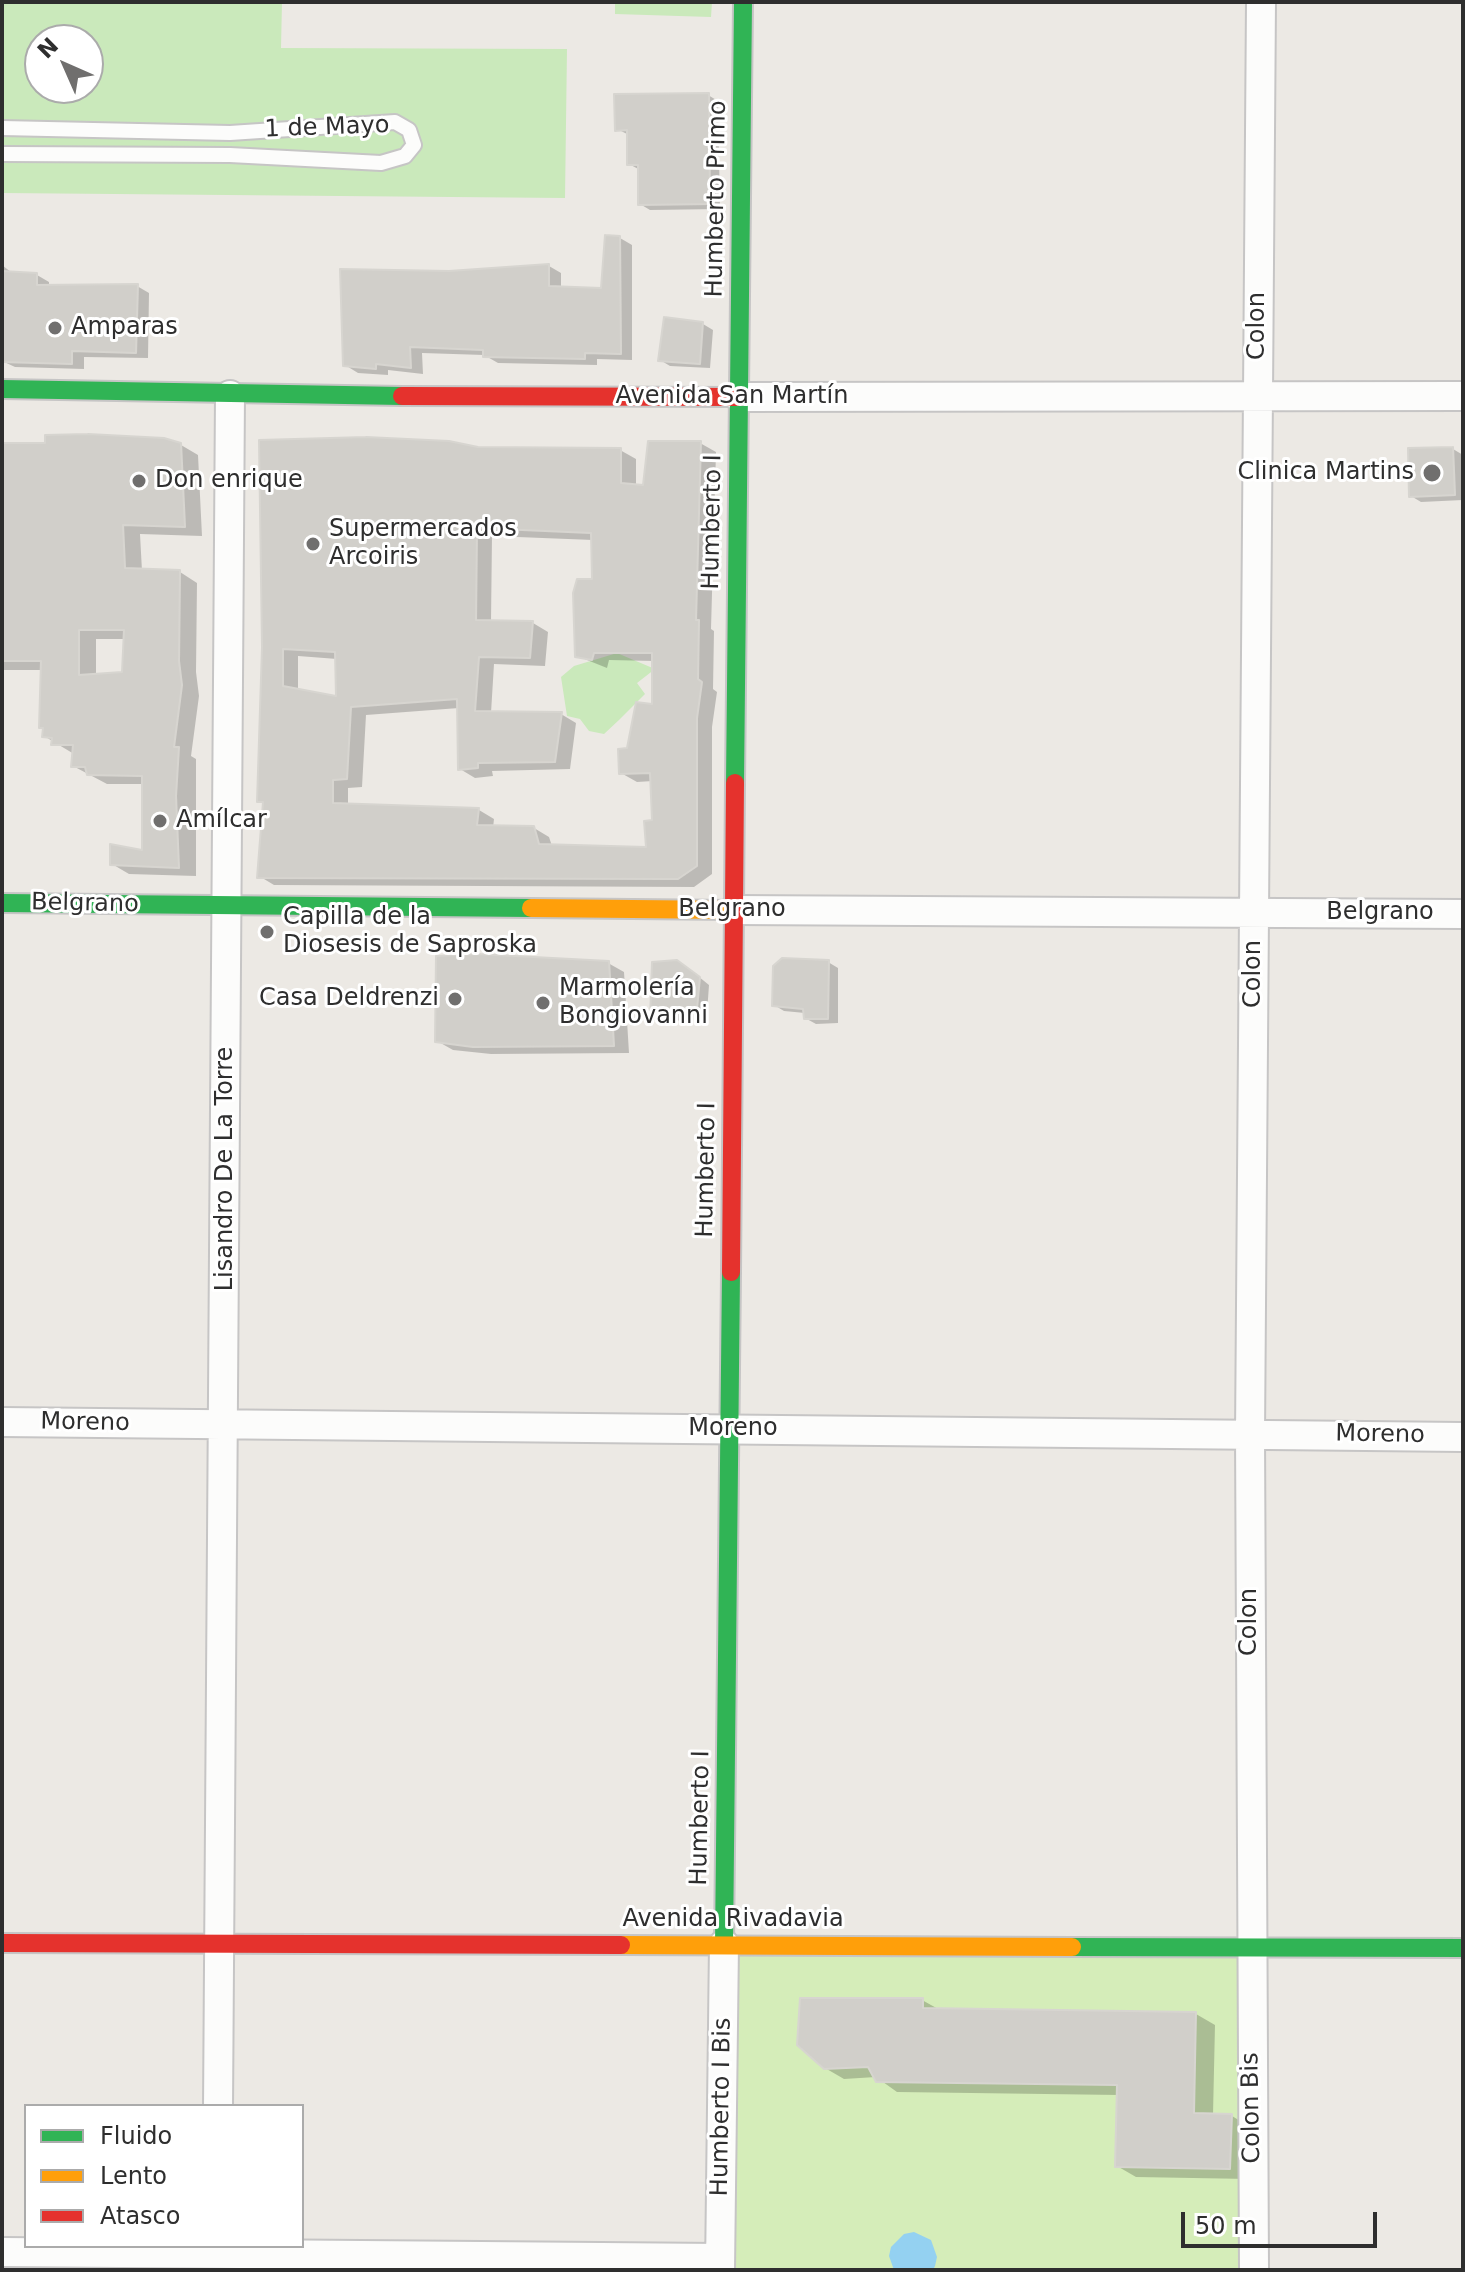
<!DOCTYPE html>
<meta charset="utf-8">
<style>
body{margin:0}
#map{position:relative;width:1465px;height:2272px;overflow:hidden;background:#ece9e4;font-family:"DejaVu Sans",sans-serif}
canvas{display:block}
.frame{position:absolute;inset:0;border:4px solid #2e2e2e;pointer-events:none}
.legend{position:absolute;left:24px;top:2104px;width:280px;height:144px;box-sizing:border-box;background:#fff;border:2px solid #ababab;margin:0;padding:10px 14px;list-style:none;font-size:24px;color:#2e2e2e}
.legend li{display:flex;align-items:center;gap:16px;height:40px}
.legend b{width:40px;border:2px solid #ababab}
.north{position:absolute;left:24px;top:24px;width:80px;height:80px;box-sizing:border-box;background:#fff;border:2px solid #ababab;border-radius:50%;rotate:315deg;font-size:22px;font-weight:700;line-height:32px;text-align:center;color:#2e2e2e}
.north::after{content:'';display:block;margin:auto;width:28px;height:36px;background:#706f6e;clip-path:polygon(50% 0,100% 100%,50% 72%,0 100%)}
.scale{position:absolute;left:1181px;top:2212px;width:196px;height:36px;box-sizing:border-box;border:4px solid #2e2e2e;border-top:0;padding-left:10px;font-size:24px;line-height:28px;white-space:nowrap;color:#2e2e2e;-webkit-text-stroke:6px #fff;paint-order:stroke}
</style>
<div id="map">
<canvas width="1465" height="2272"></canvas>
<div class="frame"></div>
<ul class="legend">
<li><b style="height:10px;background:#30b455"></b>Fluido</li>
<li><b style="height:10px;background:#ff9f0a"></b>Lento</li>
<li><b style="height:10px;background:#e5322d"></b>Atasco</li>
</ul>
<div class="north">N</div>
<div class="scale">50 m</div>
</div>
<script>
const ctx = document.querySelector('canvas').getContext('2d');
ctx.lineJoin = 'round';
function fillPath(path, color) {
  ctx.fillStyle = color;
  ctx.fill(path, 'evenodd');
}
function shape(rows) {
  const path = new Path2D();
  for (const r of rows) {
    path.moveTo(r[0], r[1]);
    for (let i = 2; i < r.length; i += 2) path.lineTo(r[i], r[i + 1]);
  }
  return path;
}
function trace(path, color, width, dash) {
  ctx.strokeStyle = color;
  ctx.lineWidth = width;
  ctx.lineCap = dash ? 'butt' : 'round';
  ctx.setLineDash(dash || []);
  ctx.stroke(path);
}
function drawText(font, color, halo, rows, align = 'center') {
  ctx.font = font + ' "DejaVu Sans",sans-serif';
  ctx.lineWidth = 6;
  ctx.setLineDash([]);
  ctx.textBaseline = 'middle';
  ctx.strokeStyle = halo;
  ctx.fillStyle = color;
  for (const [text, x, y, turn = 0] of rows) {
    ctx.save();
    ctx.translate(x, y);
    ctx.rotate((+turn || 0) * Math.PI / 180);
    ctx.textAlign = isNaN(turn) ? turn : align;
    if (halo) ctx.strokeText(text, 0, 0);
    ctx.fillText(text, 0, 0);
    ctx.restore();
  }
}
fillPath(shape([
 [2,2,282,2,281,48,567,49,565,198,2,193],
 [40,40,88,40,88,88,40,88],
 [615,2,712,2,711,17,615,14],
 [617,653,655,669,637,683,645,694,619,720,604,734,589,731,580,719,567,716,561,677,574,666]
]), '#cae9bb');
fillPath(shape([
 [724,1944,1250,1946,1254,2270,720,2270]
]), '#d5edb9');
fillPath(shape([
 [914,2232,931,2240,937,2257,935,2266,933,2270,894,2270,889,2256,891,2247,904,2234]
]), '#94d1f1');
fillPath(shape([
 [708,95,718,101,720,209,650,210,640,204,640,170,629,164,629,135,617,129],
 [620,238,632,245,632,360,597,359,597,365,498,363,484,355,422,353,423,374,388,370,388,375,358,373,345,365,449,273,549,266,561,273,561,289,602,290],
 [2,265,12,273,37,275,49,282,49,287,137,286,149,293,148,358,84,357,84,369,15,367,2,361],
 [703,324,713,330,710,368,670,366,660,360],
 [700,443,716,452,711,629,714,631,713,689,717,692,712,727,712,874,694,887,274,885,259,876,265,804,259,800,264,647,478,449,620,450,636,459,636,486,645,487],
 [492,536,593,540,594,581,577,656,607,668,609,660,654,661,654,706,629,750,621,773,637,782,653,781,654,822,648,849,552,846,549,837,534,828,493,828,494,819,479,810,348,805,348,788,362,787,366,715,459,708,460,769,475,778,493,776,492,771,570,769,576,723,561,714,491,713,494,664,545,666,548,632,533,623,491,622],
 [298,656,337,659,338,698,298,690],
 [2,445,181,445,198,455,202,536,140,534,142,571,180,572,197,583,196,672,199,696,191,756,196,759,196,876,129,874,112,864,145,852,144,784,107,784,73,766,74,754,44,736,43,670,2,670],
 [96,639,125,639,124,674,96,676],
 [1453,449,1463,455,1463,500,1421,502,1411,496],
 [828,962,838,968,838,1023,816,1024,805,1018,805,1013,784,1011,774,1005],
 [608,963,624,972,629,1053,491,1054,453,1050,437,1041],
 [688,968,709,985,707,1013,685,1012,682,1020,661,1024,652,1019],
 [922,2000,940,2010,1196,2014,1215,2025,1213,2115,1232,2116,1250,2127,1249,2179,1136,2177,1117,2166,1119,2095,897,2092,876,2077,844,2079,825,2068]
]), '#0003');
const building = shape([
 [709,93,710,204,638,205,638,165,627,165,627,130,615,131,614,94,709,93],
 [605,235,620,236,621,354,585,353,585,359,483,357,483,350,410,347,411,368,376,364,376,369,343,366,340,269,449,271,549,264,549,286,601,288,605,235],
 [2,271,37,273,37,285,138,284,136,353,72,351,72,364,2,362,2,271],
 [664,317,703,322,700,364,658,361,664,317],
 [88,434,164,438,181,443,185,527,123,525,125,568,180,570,179,661,182,685,174,747,179,747,176,796,179,868,110,865,110,844,142,850,142,776,87,775,85,767,71,767,73,745,51,745,52,738,42,737,43,728,39,728,41,661,2,661,2,443,45,443,45,435,88,434],
 [79,630,124,630,122,672,79,675,79,630],
 [366,437,449,441,478,447,621,448,621,483,643,485,648,441,701,441,696,620,699,620,698,679,702,682,697,718,697,866,678,879,257,878,263,802,257,802,262,647,259,440,366,437],
 [477,528,591,533,592,579,577,579,573,593,575,657,592,660,594,653,652,653,652,704,636,702,627,748,618,749,619,774,650,773,652,820,644,821,646,847,539,844,534,826,477,825,479,808,333,803,333,780,347,779,351,707,457,699,458,770,478,768,478,763,555,762,562,712,475,711,479,657,530,658,533,621,476,620,477,528],
 [283,649,335,652,336,696,283,686,283,649],
 [1453,447,1455,495,1409,497,1408,448,1453,447],
 [477,954,609,961,614,1046,473,1047,435,1042,436,956,477,954],
 [782,958,829,960,828,1019,804,1019,803,1009,772,1006,773,966,782,958],
 [677,960,700,977,697,1009,675,1007,672,1015,650,1020,652,962,677,960],
 [800,1998,923,1998,923,2008,1196,2012,1194,2113,1232,2114,1230,2169,1115,2167,1117,2085,876,2082,868,2067,824,2069,797,2045,800,1998]
]);
fillPath(building, '#d1cfca');
trace(building, '#d7d5d0', 2);
const lane = shape([
 [2,128,230,133,395,122,409,130,414,145,405,156,381,163,230,155,2,154]
]);
const street = shape([
 [739,397,1463,396],
 [734,910,1463,914],
 [2,1422,1463,1437],
 [218,2106,230,395],
 [2,2252,720,2258],
 [720,2270,724,1944],
 [1254,2270,1250,1433,1261,2]
]);
const fast = shape([
 [2,389,402,396],
 [735,783,743,2],
 [2,903,531,908],
 [724,1944,731,1272],
 [1072,1947,1463,1948]
]);
const slow = shape([
 [531,908,734,910],
 [621,1945,1072,1947]
]);
const jam = shape([
 [402,396,739,397],
 [731,1272,735,783],
 [2,1943,621,1945]
]);
trace(lane, '#c6c5c5', 18);
trace(street, '#c6c5c5', 32);
trace(fast, '#c6c5c5', 22);
trace(slow, '#c6c5c5', 22);
trace(jam, '#c6c5c5', 22);
trace(lane, '#fcfcfb', 14);
trace(street, '#fcfcfb', 28);
trace(fast, '#30b455', 18);
trace(slow, '#ff9f0a', 18);
trace(jam, '#e5322d', 18);
for (const [x, y, r, color] of [
 [55,328,8,"#706f6e"],
 [1432,473,10,"#706f6e"],
 [139,481,8,"#706f6e"],
 [313,544,8,"#706f6e"],
 [160,821,8,"#706f6e"],
 [267,932,8,"#706f6e"],
 [455,999,8,"#706f6e"],
 [543,1003,8,"#706f6e"]
]) {
  const dot = new Path2D();
  dot.arc(x, y, r, 0, 2 * Math.PI);
  ctx.fillStyle = color;
  ctx.fill(dot);
  trace(dot, '#fff', 3);
}
drawText('24px', '#2e2e2e', '#fff', [
 ["1 de Mayo",327,128,-2],
 ["Humberto Primo",717,199,-89],
 ["Colon",1258,326,-90],
 ["Avenida San Martín",732,397],
 ["Humberto I",713,522,-89],
 ["Belgrano",85,904,1],
 ["Belgrano",732,910],
 ["Belgrano",1380,913],
 ["Colon",1254,974,-90],
 ["Lisandro De La Torre",226,1169,-90],
 ["Humberto I",707,1170,-89],
 ["Moreno",85,1423,1],
 ["Moreno",733,1429],
 ["Moreno",1380,1435,1],
 ["Colon",1250,1622,-90],
 ["Humberto I",701,1818,-89],
 ["Avenida Rivadavia",733,1920],
 ["Humberto I Bis",722,2107,-89],
 ["Colon Bis",1252,2108,-91]
]);
drawText('24px', '#2e2e2e', '#fff', [
 ["Amparas",71,328],
 ["Clinica Martins",1414,473,"right"],
 ["Don enrique",155,481],
 ["Supermercados",329,530],
 ["Arcoiris",329,558],
 ["Amílcar",176,821],
 ["Capilla de la",283,918],
 ["Diosesis de Saproska",283,946],
 ["Marmolería",559,989],
 ["Bongiovanni",559,1017],
 ["Casa Deldrenzi",439,999,"right"]
], 'left');
</script>
